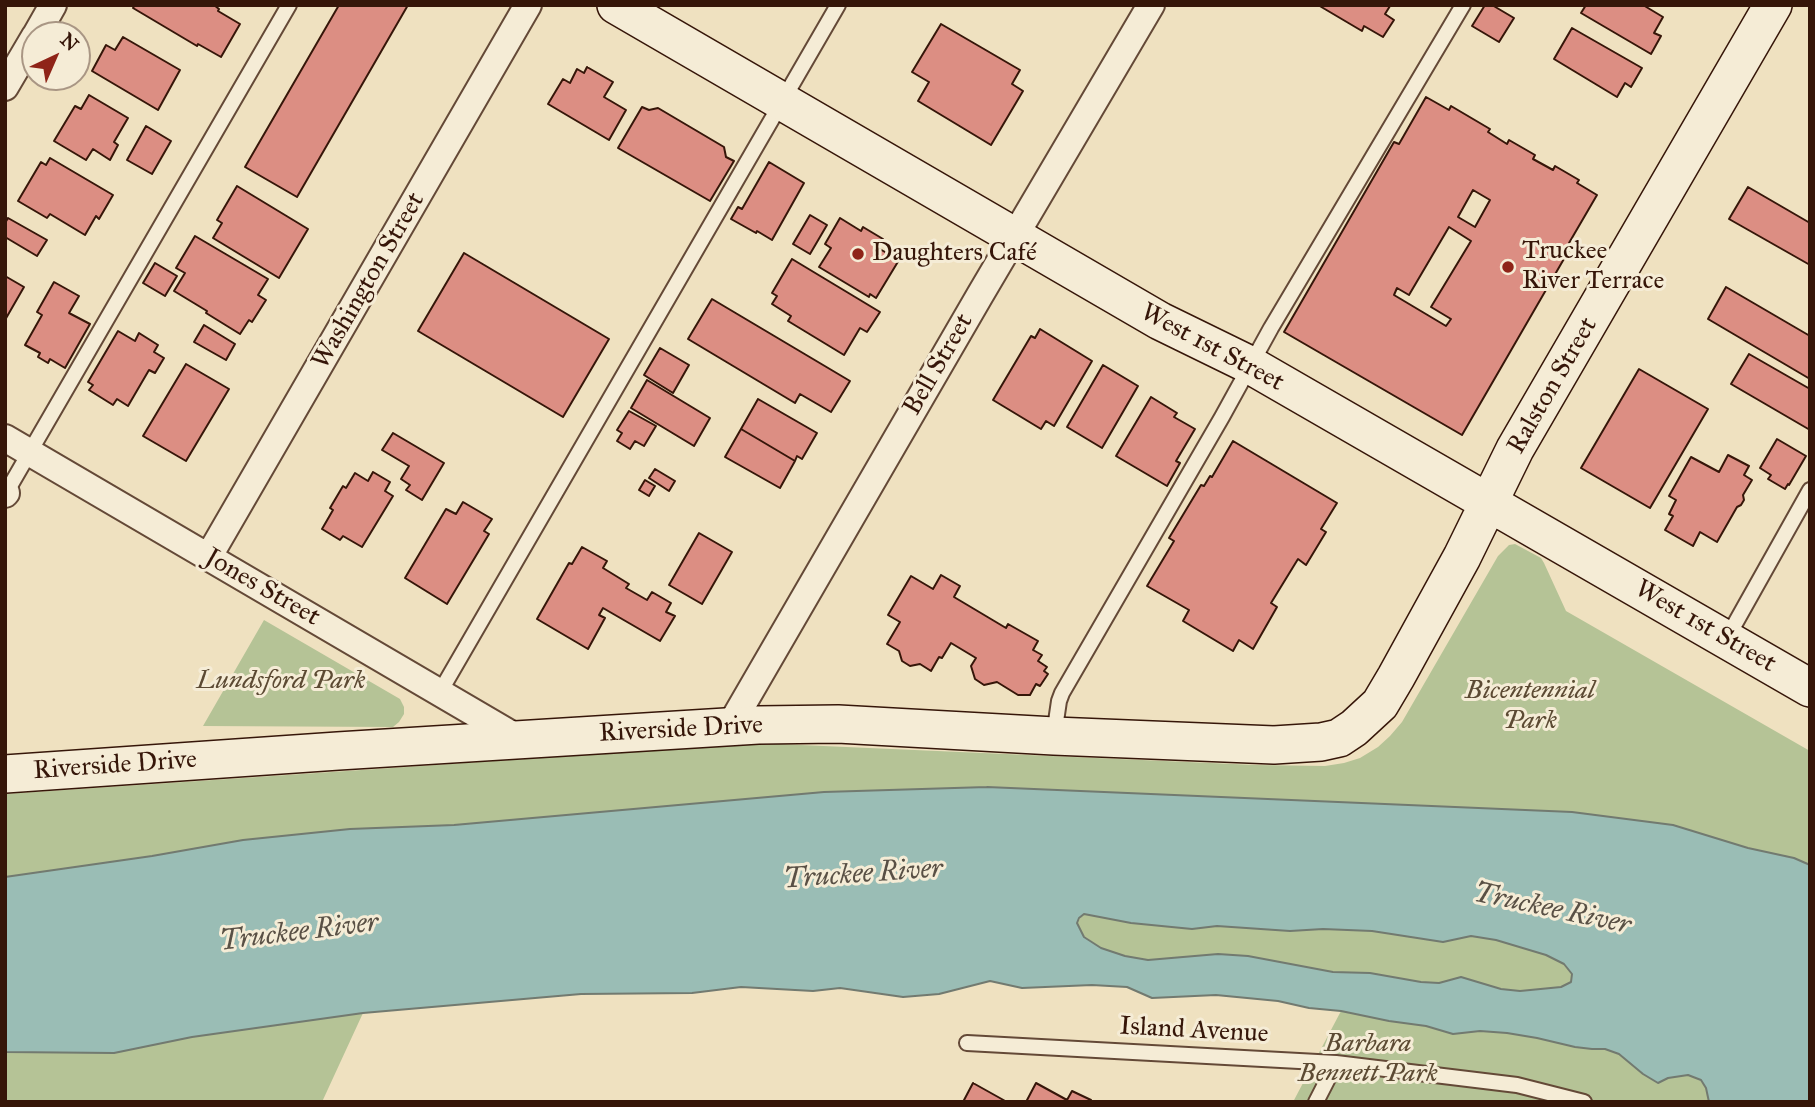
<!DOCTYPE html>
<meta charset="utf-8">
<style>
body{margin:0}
#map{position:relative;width:1815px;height:1107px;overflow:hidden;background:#efe1c0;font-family:"IM FELL Great Primer",serif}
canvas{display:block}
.frame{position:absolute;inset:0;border:7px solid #361609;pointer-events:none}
.north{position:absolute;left:21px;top:21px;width:70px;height:70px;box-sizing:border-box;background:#f5ecd6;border:2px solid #a99684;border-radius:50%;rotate:44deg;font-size:19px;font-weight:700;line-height:28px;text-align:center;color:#361609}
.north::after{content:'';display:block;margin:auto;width:24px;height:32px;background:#8f2418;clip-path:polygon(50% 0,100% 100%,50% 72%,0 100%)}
</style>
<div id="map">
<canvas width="1815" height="1107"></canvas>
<div class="frame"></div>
<div class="north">N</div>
</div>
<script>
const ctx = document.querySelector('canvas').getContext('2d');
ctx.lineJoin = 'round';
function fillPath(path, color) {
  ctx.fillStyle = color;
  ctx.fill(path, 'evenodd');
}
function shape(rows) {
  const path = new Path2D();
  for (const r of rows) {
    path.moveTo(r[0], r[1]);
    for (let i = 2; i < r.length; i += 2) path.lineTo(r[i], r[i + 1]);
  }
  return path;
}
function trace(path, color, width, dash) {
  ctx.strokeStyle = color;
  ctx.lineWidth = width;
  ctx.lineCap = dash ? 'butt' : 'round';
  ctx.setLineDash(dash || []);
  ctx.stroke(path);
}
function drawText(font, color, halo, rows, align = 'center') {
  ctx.font = font + ' "IM FELL Great Primer",serif';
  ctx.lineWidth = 6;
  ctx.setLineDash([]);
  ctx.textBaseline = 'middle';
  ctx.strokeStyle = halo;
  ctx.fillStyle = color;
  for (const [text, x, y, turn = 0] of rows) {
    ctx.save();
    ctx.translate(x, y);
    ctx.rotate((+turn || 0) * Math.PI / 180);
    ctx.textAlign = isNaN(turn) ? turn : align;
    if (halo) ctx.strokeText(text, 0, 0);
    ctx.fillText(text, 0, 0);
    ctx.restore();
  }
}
fillPath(shape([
 [1515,544,1541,558,1544,563,1566,611,1810,751,1810,865,1794,858,1572,812,1150,795,824,792,454,825,350,829,243,840,152,856,5,877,5,794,718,746,778,744,1256,765,1325,766,1344,763,1360,758,1378,747,1390,736,1402,722,1498,556,1509,545],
 [264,620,400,699,404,707,404,714,399,722,393,727,203,726],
 [1083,914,1131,923,1192,929,1217,926,1372,931,1443,942,1471,936,1496,940,1546,955,1564,964,1572,974,1571,982,1561,987,1520,991,1501,989,1461,977,1439,983,1421,982,1370,973,1333,972,1248,956,1218,954,1148,960,1125,956,1101,948,1084,936,1077,923],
 [1341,1011,1389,1021,1426,1026,1453,1033,1480,1031,1507,1033,1537,1038,1575,1047,1592,1049,1605,1048,1619,1053,1643,1074,1658,1083,1668,1078,1688,1075,1700,1080,1706,1088,1709,1102,1293,1102],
 [363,1013,322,1102,5,1102,5,1052,114,1053,192,1037]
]), '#b5c396');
const water = shape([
 [987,787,1572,812,1673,825,1748,848,1794,858,1810,865,1810,1102,1709,1102,1706,1088,1701,1080,1688,1075,1668,1078,1658,1083,1643,1074,1619,1054,1605,1049,1592,1049,1575,1047,1537,1038,1507,1033,1480,1031,1453,1034,1426,1026,1389,1021,1341,1011,1309,1008,1278,1001,1216,995,1152,998,1127,987,1092,985,1022,988,990,981,939,994,903,997,840,988,813,991,741,987,692,993,581,994,363,1013,192,1037,114,1053,5,1052,5,877,152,856,243,840,350,829,454,825,824,792,987,787],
 [1084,914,1131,923,1192,929,1217,926,1290,931,1323,929,1372,931,1443,942,1471,936,1496,940,1546,955,1564,964,1572,974,1571,982,1561,987,1520,991,1501,989,1461,977,1439,983,1421,982,1370,973,1333,972,1248,956,1218,954,1148,960,1125,956,1101,948,1084,937,1077,923,1079,918,1084,914]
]);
fillPath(water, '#9abdb5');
trace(water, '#727a70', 2);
const building = shape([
 [135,5,214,5,219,9,218,11,240,24,221,57,198,44,197,46,133,8,135,5],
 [339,5,408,5,297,197,245,167,339,5],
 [1318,5,1388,5,1390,6,1385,14,1394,20,1383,37,1364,26,1362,31,1318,5],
 [1485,5,1492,5,1514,18,1499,42,1472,26,1485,5],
 [1586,5,1643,5,1663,17,1654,33,1661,36,1651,54,1581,13,1586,5],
 [941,24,1020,70,1012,84,1023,91,991,145,918,101,929,82,912,72,941,24],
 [1572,28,1642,68,1631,87,1625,83,1617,97,1554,59,1572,28],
 [123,37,180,70,158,110,92,71,106,45,115,50,123,37],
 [587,67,613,82,604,97,626,110,609,140,548,104,563,79,570,83,577,69,584,73,587,67],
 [89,95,128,118,114,142,118,145,110,160,93,149,86,160,54,141,75,106,81,109,89,95],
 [1426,97,1449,110,1451,106,1490,129,1488,132,1507,144,1509,140,1535,155,1533,159,1553,170,1555,166,1579,180,1577,183,1597,195,1569,243,1572,245,1462,435,1284,332,1394,142,1399,144,1426,97],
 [1473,190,1490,200,1475,227,1458,217,1473,190],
 [1449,227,1471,241,1431,307,1451,319,1446,326,1394,295,1397,288,1409,295,1449,227],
 [642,107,649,110,658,108,724,147,726,157,734,161,710,201,618,148,642,107],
 [146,126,171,141,152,174,127,160,146,126],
 [50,158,113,195,99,219,96,216,85,235,50,214,47,218,18,201,41,162,46,165,50,158],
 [769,162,804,183,772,240,757,231,756,233,731,219,738,207,742,209,769,162],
 [237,186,308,229,279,278,213,238,222,223,217,220,237,186],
 [1748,187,1810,223,1810,265,1729,219,1748,187],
 [810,215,827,225,810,254,793,244,810,215],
 [8,218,47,240,37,256,5,237,5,223,8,218],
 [840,218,861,231,863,227,883,239,878,248,899,260,876,298,870,294,869,297,819,267,831,248,825,244,840,218],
 [195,236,268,279,258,295,266,300,252,322,249,320,240,334,206,313,207,311,174,291,185,273,176,268,195,236],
 [464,253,609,339,563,417,418,331,464,253],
 [792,259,880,312,867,332,860,328,844,355,788,321,791,316,772,304,777,296,772,293,792,259],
 [155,263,177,276,165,296,143,283,155,263],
 [5,276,24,287,5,320,5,276],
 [54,282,79,296,69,313,90,324,65,368,50,359,48,363,38,357,40,353,25,345,42,315,37,312,54,282],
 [1726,287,1810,336,1810,379,1708,319,1726,287],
 [712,299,850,381,831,412,800,394,795,403,688,339,712,299],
 [204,325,235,344,226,360,194,342,204,325],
 [1040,329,1092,361,1054,426,1046,421,1041,429,993,400,1031,336,1035,338,1040,329],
 [118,331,135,341,139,333,158,345,154,352,164,358,155,373,149,370,128,406,117,399,113,405,89,390,93,385,88,382,118,331],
 [660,348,689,365,673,393,644,375,660,348],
 [1749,354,1810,389,1810,430,1731,384,1749,354],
 [186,364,229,389,186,461,143,436,186,364],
 [1103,365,1138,386,1102,448,1067,427,1103,365],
 [1639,369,1708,409,1650,508,1581,468,1639,369],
 [647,380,710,418,694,446,631,408,647,380],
 [1151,397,1177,413,1174,417,1195,429,1176,461,1180,463,1167,486,1116,456,1151,397],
 [758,399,817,433,802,459,797,456,795,461,741,429,758,399],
 [629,411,656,426,644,446,635,441,630,449,617,441,622,433,617,430,629,411],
 [741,429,795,461,780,488,725,457,741,429],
 [393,433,444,463,422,500,406,490,410,485,401,479,409,466,382,450,393,433],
 [1777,439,1806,456,1789,485,1788,484,1785,489,1768,479,1771,475,1760,468,1777,439],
 [1233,441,1337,503,1321,529,1326,532,1306,565,1298,559,1271,603,1277,607,1253,649,1239,640,1233,651,1183,621,1189,610,1147,586,1174,541,1169,538,1201,485,1204,486,1210,476,1212,477,1233,441],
 [1728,455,1749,466,1744,475,1752,480,1743,495,1744,500,1741,505,1737,507,1717,542,1700,532,1693,546,1665,530,1673,516,1669,514,1676,500,1669,496,1691,457,1719,472,1728,455],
 [655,469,675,481,669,491,649,478,655,469],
 [373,472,390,482,385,491,393,496,362,547,343,536,340,540,322,529,333,510,330,508,343,486,346,488,355,473,368,481,373,472],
 [645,480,655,486,649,496,639,490,645,480],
 [463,502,492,519,484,531,489,534,447,604,405,578,446,509,456,514,463,502],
 [699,533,732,552,702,604,669,585,699,533],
 [582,547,607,561,603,568,629,584,626,588,647,600,652,592,671,603,666,612,675,616,660,641,603,608,599,615,605,618,588,649,537,619,569,563,572,564,582,547],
 [941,575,960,586,954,597,1006,628,1008,624,1038,641,1033,650,1042,655,1038,661,1047,667,1044,671,1048,674,1040,686,1036,684,1030,695,1018,695,997,682,984,685,975,679,971,666,976,658,951,643,942,658,939,657,931,671,920,664,910,666,902,661,899,651,887,644,900,622,888,615,911,576,933,589,941,575],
 [973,1083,1007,1102,963,1102,973,1083],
 [1036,1083,1067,1100,1072,1091,1091,1100,1090,1102,1026,1102,1036,1083]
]);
fillPath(building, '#dc8e83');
trace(building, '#361609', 2);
const lane = shape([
 [6,493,289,5],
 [1727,638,1810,490],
 [440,692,838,5],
 [1054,735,1059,701,1062,693,1222,417,1271,328,1463,5],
 [967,1043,1336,1063,1517,1085,1584,1102],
 [1316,1102,1336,1063]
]);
const street = shape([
 [36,35,53,5],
 [5,87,35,36],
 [5,438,519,739],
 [5,494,6,493],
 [209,556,528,5],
 [730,726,980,295,1151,5]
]);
const secondary = shape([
 [616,5,1160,321,1250,365,1810,688],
 [5,774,338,751,758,725,838,724,1054,736,1274,745,1321,742,1339,738,1354,728,1380,704,1396,677,1462,557,1515,449,1773,5]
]);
trace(lane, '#644937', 18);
trace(street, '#644937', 30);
trace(secondary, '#361609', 40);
trace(lane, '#f5ecd6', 14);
trace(street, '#f5ecd6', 26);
trace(secondary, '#f5ecd6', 37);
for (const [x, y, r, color] of [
 [858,254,7,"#8f2418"],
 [1508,267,7,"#8f2418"]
]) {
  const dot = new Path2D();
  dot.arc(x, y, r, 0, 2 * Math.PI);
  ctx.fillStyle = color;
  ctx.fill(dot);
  trace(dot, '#f5ecd6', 2.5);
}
drawText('26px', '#361609', '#f5ecd6', [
 ["Truckee",1522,252],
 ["River Terrace",1522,282],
 ["Daughters Café",872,254]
], 'left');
drawText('26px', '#361609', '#f5ecd6', [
 ["Washington Street",369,281,-60],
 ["West 1st Street",1212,348,28],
 ["Bell Street",939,365,-60],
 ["Ralston Street",1553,386,-60],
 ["Jones Street",262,588,30],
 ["West 1st Street",1705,627,30],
 ["Riverside Drive",681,730,-3],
 ["Riverside Drive",115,766,-4],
 ["Island Avenue",1194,1031,3]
]);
drawText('italic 26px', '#5c4a33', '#f5ecd6', [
 ["Lundsford Park",281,682],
 ["Bicentennial",1530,692],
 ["Park",1530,722],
 ["Barbara",1368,1045],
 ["Bennett Park",1368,1075]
]);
drawText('italic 28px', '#595045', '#f5ecd6', [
 ["Truckee River",863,875,-4],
 ["Truckee River",1552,910,12],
 ["Truckee River",299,933,-7]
]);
</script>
